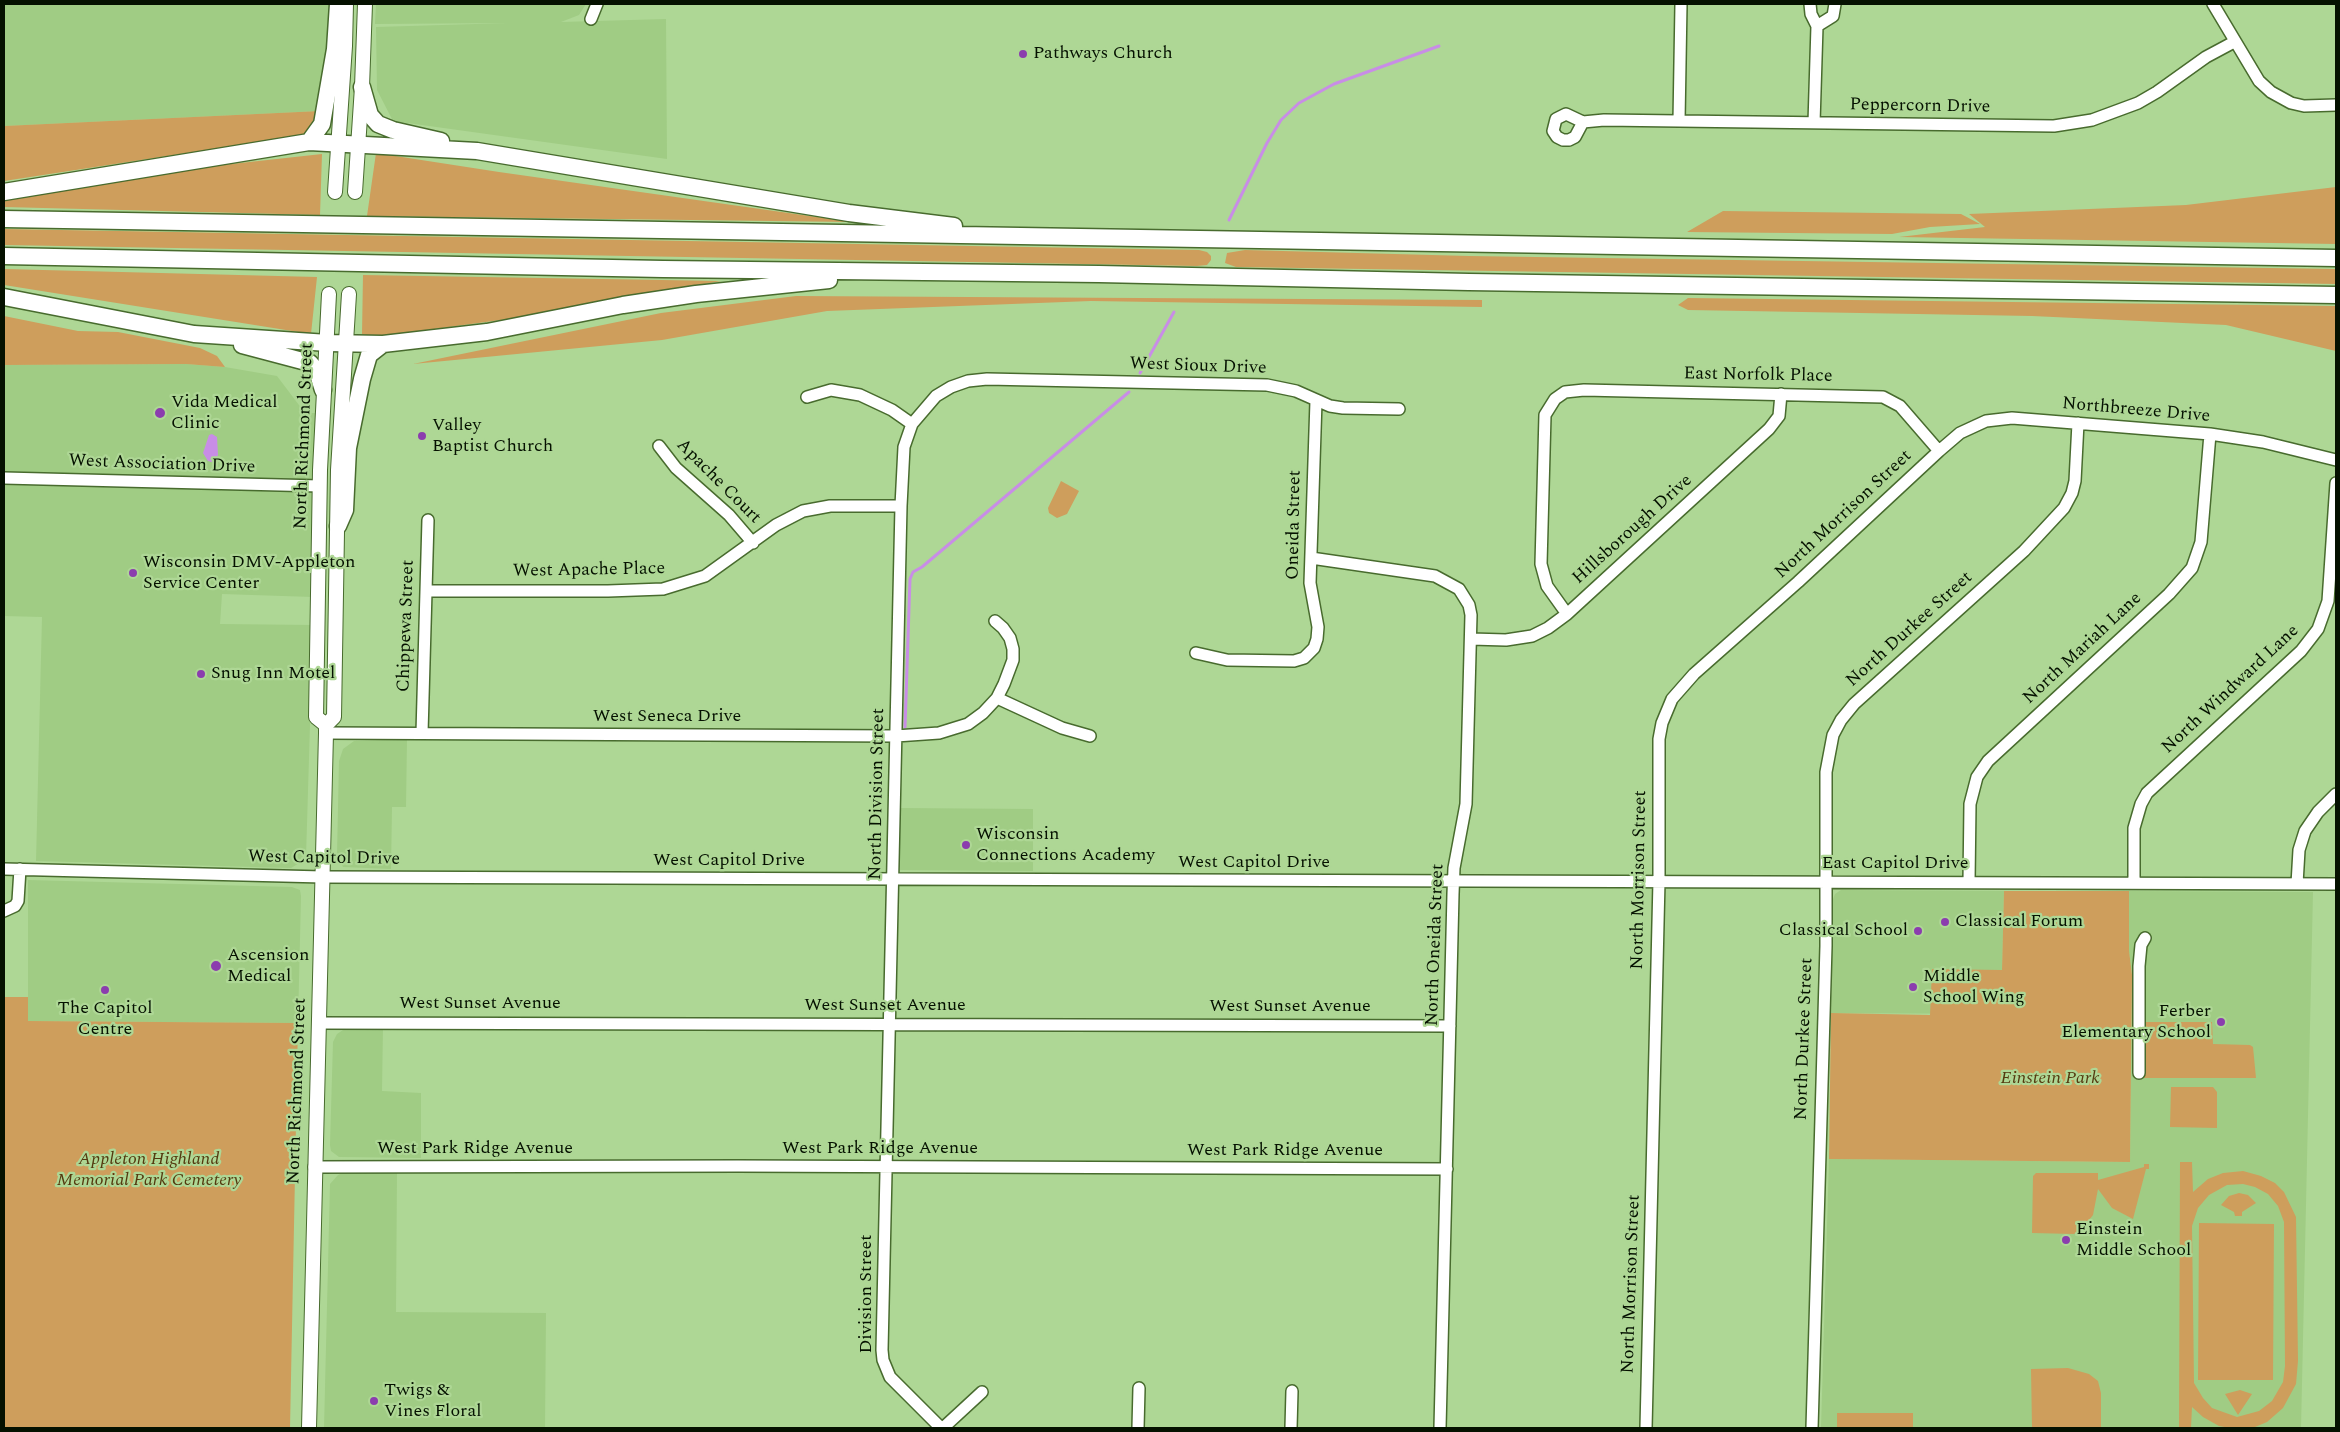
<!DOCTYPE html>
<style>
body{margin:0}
#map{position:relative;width:2340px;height:1432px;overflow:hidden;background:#aed795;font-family:Spectral,serif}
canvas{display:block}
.frame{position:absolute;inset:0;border:5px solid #051100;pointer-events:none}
</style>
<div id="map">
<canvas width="2340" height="1432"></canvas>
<div class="frame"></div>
</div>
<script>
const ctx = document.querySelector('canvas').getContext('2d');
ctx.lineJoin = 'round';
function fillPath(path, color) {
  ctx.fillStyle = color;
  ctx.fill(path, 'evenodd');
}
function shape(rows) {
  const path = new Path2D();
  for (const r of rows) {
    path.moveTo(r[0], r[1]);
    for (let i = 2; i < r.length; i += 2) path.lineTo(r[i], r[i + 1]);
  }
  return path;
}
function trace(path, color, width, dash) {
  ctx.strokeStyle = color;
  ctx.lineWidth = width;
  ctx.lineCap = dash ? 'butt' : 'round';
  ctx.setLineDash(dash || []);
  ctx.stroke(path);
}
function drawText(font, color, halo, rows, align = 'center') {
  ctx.font = font + ' Spectral,serif';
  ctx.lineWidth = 4.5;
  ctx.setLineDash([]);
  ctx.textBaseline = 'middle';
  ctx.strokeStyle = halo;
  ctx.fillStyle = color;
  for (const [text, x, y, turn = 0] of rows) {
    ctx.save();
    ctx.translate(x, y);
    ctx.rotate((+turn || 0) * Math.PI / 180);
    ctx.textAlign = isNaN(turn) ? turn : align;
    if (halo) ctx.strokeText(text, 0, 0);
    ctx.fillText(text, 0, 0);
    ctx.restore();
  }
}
fillPath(shape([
 [4,4,335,4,320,111,4,126],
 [376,4,586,4,579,15,561,22,666,19,667,159,393,121,377,90,376,27,509,23,375,24],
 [186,364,225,367,277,376,305,413,316,413,313,597,222,594,220,624,313,625,306,857,301,862,291,868,36,861,42,617,4,616,4,365],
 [407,739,406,807,392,807,391,869,343,867,337,855,339,761,343,749,354,741],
 [900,808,1033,809,1033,871,900,870],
 [28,880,292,887,300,890,301,896,298,1023,28,1021],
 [1841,890,2004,891,2001,1014,1831,1013,1833,899,1835,894],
 [2129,891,2313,892,2301,1428,1821,1428,1829,1159,2130,1162,2132,975,2129,951],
 [383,1026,382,1091,421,1093,421,1158,339,1157,331,1151,330,1145,333,1042,337,1034,346,1028],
 [397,1172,396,1312,546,1313,545,1428,324,1428,330,1184,338,1175,342,1173]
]), '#a0cc84');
fillPath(shape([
 [320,111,317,123,304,135,4,181,4,126],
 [376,153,499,172,852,222,367,216],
 [322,154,320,215,4,207,4,200,168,171],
 [2336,187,2336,244,1899,237,1985,227,1969,214,2186,205],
 [1723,211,1961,214,1980,224,1930,227,1892,234,1687,232],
 [4,229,1199,250,1207,252,1211,256,1211,260,1207,265,1197,266,4,245],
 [1245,250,1469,256,2336,269,2336,284,1236,267,1225,263,1227,253],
 [4,269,317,277,311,334,4,285],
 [363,275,721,281,552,313,375,337,362,334],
 [796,296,1482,300,1482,307,1091,301,827,311,662,340,413,364,661,313],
 [1688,298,2336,306,2336,351,2226,325,2032,316,1688,310,1678,305],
 [4,316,78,331,118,332,200,348,217,356,225,367,186,364,4,365],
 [1061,481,1079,491,1067,514,1057,518,1049,513,1048,508],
 [2004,891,2129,891,2129,951,2132,975,2130,1162,1829,1159,1831,1013,1930,1015,1932,969,2002,970],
 [4,997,28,997,28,1021,298,1023,290,1428,4,1428],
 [2136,1022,2212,1022,2213,1044,2250,1045,2253,1047,2256,1078,2136,1078],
 [2171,1087,2213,1087,2217,1092,2217,1128,2170,1127],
 [2180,1162,2192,1162,2193,1192,2208,1179,2223,1173,2243,1171,2261,1176,2275,1183,2284,1192,2296,1217,2298,1361,2296,1384,2283,1408,2267,1422,2255,1427,2230,1428,2219,1426,2203,1417,2192,1407,2191,1428,2179,1428],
 [2243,1184,2255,1187,2268,1194,2278,1206,2284,1222,2285,1366,2283,1382,2272,1401,2259,1411,2237,1417,2212,1408,2203,1398,2194,1383,2192,1226,2198,1208,2209,1195,2227,1185],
 [2144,1164,2149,1164,2149,1169,2146,1169,2133,1219,2112,1208,2098,1189,2093,1215,2083,1228,2074,1234,2032,1233,2033,1176,2036,1173,2098,1173,2098,1180,2144,1167],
 [2239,1193,2248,1195,2256,1203,2242,1212,2242,1216,2235,1216,2234,1212,2221,1205,2229,1196],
 [2199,1223,2274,1224,2273,1380,2198,1380],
 [2068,1368,2089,1374,2098,1381,2101,1393,2101,1428,2032,1428,2031,1369],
 [2240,1390,2252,1394,2238,1415,2225,1394],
 [1837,1413,1913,1413,1913,1428,1837,1428]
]), '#ce9e5c');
fillPath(shape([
 [212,434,217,437,218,455,215,463,208,461,203,453,209,435]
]), '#c88de6');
trace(shape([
 [1229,220,1267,143,1281,120,1299,103,1334,84,1439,46],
 [1140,373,1174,312],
 [905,727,910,579,913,572,922,567,1129,392]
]), '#c88de6', 3);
const minor = shape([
 [1810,4,1811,14,1817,26,1814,123],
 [2213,4,2259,81,2271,92,2291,103,2304,106,2336,105],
 [591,19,597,4],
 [1817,26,1833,16,1835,4],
 [1679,121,1681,4],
 [1583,122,1575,137,1569,140,1563,140,1557,137,1553,131,1556,119,1566,114,1583,122,1604,120,2054,126,2092,120,2138,103,2157,92,2206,57,2234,42],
 [807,397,831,390,860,395,892,410,912,424],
 [659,446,676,468,729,515,753,543],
 [4,478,320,486],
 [1311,558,1435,576,1459,589,1469,605,1471,615,1466,804,1454,868,1453,894,1440,1428],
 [426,591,608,591,663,589,705,576,776,525,803,511,830,506,901,506],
 [1567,614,1547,586,1541,564,1545,415,1555,399,1565,392,1584,390,1883,397,1900,406,1939,451],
 [1471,639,1506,640,1532,636,1548,628,1567,614,1769,429,1779,416,1781,394],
 [1196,653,1227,660,1294,661,1304,658,1314,648,1317,639,1318,627,1310,583,1316,401],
 [997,698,1062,728,1090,736],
 [326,733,896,736,939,733,968,724,983,713,997,698,1004,684,1013,660,1013,649,1010,638,1003,628,995,621],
 [422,733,428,520],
 [4,869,323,877,2336,884],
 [1969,882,1970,804,1977,777,1988,761,2169,594,2192,568,2201,542,2210,434],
 [2134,882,2134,828,2141,804,2147,793,2301,651,2318,629,2328,601,2336,483],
 [2297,884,2299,850,2305,831,2318,812,2336,794],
 [4,911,15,906,18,901,20,869],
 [319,1023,1450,1026],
 [2139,1073,2139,966,2141,945,2145,938],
 [314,1167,738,1166,1447,1169],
 [941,1428,890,1377,883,1360,882,1350,901,506,904,447,912,424,936,396,951,387,968,381,987,379,1267,385,1296,391,1330,406,1343,408,1399,409],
 [943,1428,982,1392],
 [1138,1428,1139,1388],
 [1291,1428,1292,1391],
 [1646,1428,1659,881,1659,739,1662,723,1672,699,1694,674,1798,582,1939,451,1960,433,1986,421,2012,418,2210,434,2263,442,2336,460],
 [1812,1428,1826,946,1826,772,1833,735,1841,720,1854,704,2024,551,2064,508,2072,493,2075,481,2078,423]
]);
const major = shape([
 [335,192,345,46,346,4],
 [355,192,362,87,365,4],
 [326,725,316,717,320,470,329,294],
 [309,1428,326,733,326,725,334,717,338,470,349,294]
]);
const highway = shape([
 [362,87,370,115,378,124,393,130,441,141],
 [309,142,322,124,335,49,338,4],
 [4,192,309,142,477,151,849,213,954,226],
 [4,219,2336,258],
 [4,256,663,269,1099,274,1469,282,2336,295],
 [4,297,194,334,328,343,383,344,487,332,623,305,696,294,829,280],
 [242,345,310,363,317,371,323,390],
 [338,526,345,510,348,448,362,379,369,355,383,344]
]);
trace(minor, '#486b2e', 14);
trace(major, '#486b2e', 16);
trace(highway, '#486b2e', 19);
trace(minor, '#fff', 11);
trace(major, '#fff', 14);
trace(highway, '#fff', 16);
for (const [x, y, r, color] of [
 [1023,54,5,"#8b3dae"],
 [160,413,6,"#8b3dae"],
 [422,436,5,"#8b3dae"],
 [133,573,5,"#8b3dae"],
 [201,674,5,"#8b3dae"],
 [966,845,5,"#8b3dae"],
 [1945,922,5,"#8b3dae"],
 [1918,931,5,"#8b3dae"],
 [216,966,6,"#8b3dae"],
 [1913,987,5,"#8b3dae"],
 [105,990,5,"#8b3dae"],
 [2221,1022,5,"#8b3dae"],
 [2066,1240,5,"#8b3dae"],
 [374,1401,5,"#8b3dae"]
]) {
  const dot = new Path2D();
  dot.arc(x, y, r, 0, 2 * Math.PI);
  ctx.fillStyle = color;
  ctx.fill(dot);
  trace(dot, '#aed795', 2);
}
drawText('18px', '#051100', '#aed795', [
 ["Pathways Church",1033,54],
 ["Vida Medical",171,403],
 ["Clinic",171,424],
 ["Valley",432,426],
 ["Baptist Church",432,447],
 ["Wisconsin DMV-Appleton",143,563],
 ["Service Center",143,584],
 ["Snug Inn Motel",211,674],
 ["Wisconsin",976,835],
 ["Connections Academy",976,856],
 ["Classical Forum",1955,922],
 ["Classical School",1908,931,"right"],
 ["Ascension",227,956],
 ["Medical",227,977],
 ["Middle",1923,977],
 ["School Wing",1923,998],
 ["The Capitol",105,1009,"center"],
 ["Centre",105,1030,"center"],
 ["Ferber",2211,1012,"right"],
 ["Elementary School",2211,1033,"right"],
 ["Einstein",2076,1230],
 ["Middle School",2076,1251],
 ["Twigs &",384,1391],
 ["Vines Floral",384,1412]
], 'left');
drawText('18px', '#051100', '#aed795', [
 ["Peppercorn Drive",1920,107,1],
 ["West Sioux Drive",1198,367,2],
 ["East Norfolk Place",1758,376,1],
 ["Northbreeze Drive",2136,411,5],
 ["North Richmond Street",305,436,-88],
 ["West Association Drive",162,465,2],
 ["Apache Court",718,482,45],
 ["North Morrison Street",1844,515,-43],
 ["Oneida Street",1295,525,-89],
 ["Hillsborough Drive",1633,530,-42],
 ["West Apache Place",589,571,-1],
 ["Chippewa Street",407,626,-88],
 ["North Durkee Street",1910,630,-42],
 ["North Mariah Lane",2083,649,-43],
 ["North Windward Lane",2231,690,-43],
 ["West Seneca Drive",667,717],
 ["North Division Street",878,794,-89],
 ["West Capitol Drive",324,859,1],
 ["West Capitol Drive",729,861],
 ["West Capitol Drive",1254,863],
 ["East Capitol Drive",1895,864],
 ["North Morrison Street",1640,880,-89],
 ["North Oneida Street",1436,945,-88],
 ["West Sunset Avenue",480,1004],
 ["West Sunset Avenue",885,1006],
 ["West Sunset Avenue",1290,1007],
 ["North Durkee Street",1805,1039,-88],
 ["North Richmond Street",298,1091,-88],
 ["West Park Ridge Avenue",475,1149],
 ["West Park Ridge Avenue",880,1149],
 ["West Park Ridge Avenue",1285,1151],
 ["North Morrison Street",1632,1284,-88],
 ["Division Street",867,1294,-90]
]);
drawText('italic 18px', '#54390f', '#aed795', [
 ["Einstein Park",2050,1079],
 ["Appleton Highland",149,1160],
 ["Memorial Park Cemetery",149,1181]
]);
</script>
